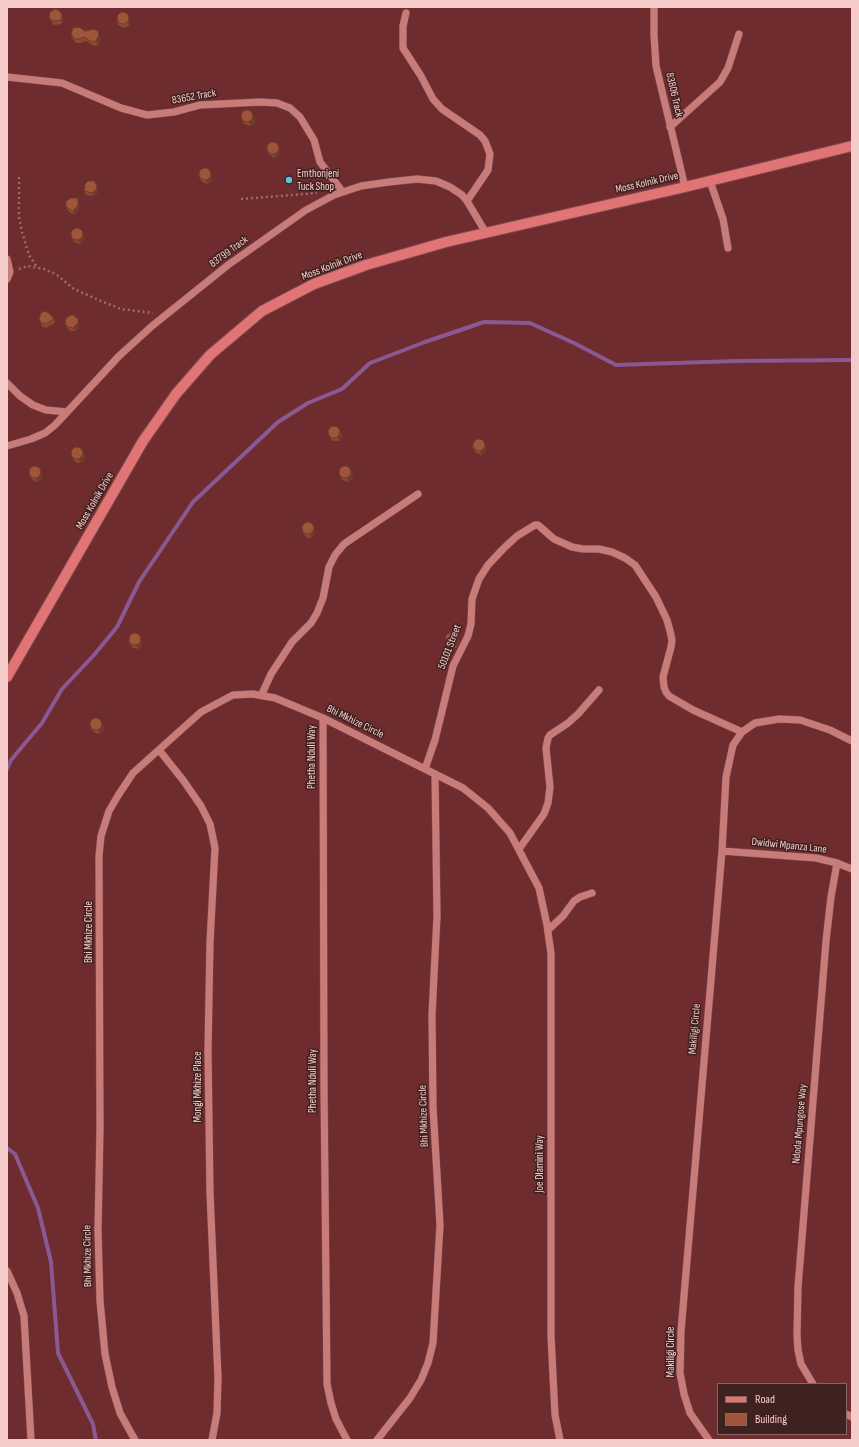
<!DOCTYPE html>
<style>
body{margin:0}
#map{position:relative;width:859px;height:1447px;overflow:hidden;background:#6e2c2e;font-family:"Sofia Sans Condensed",sans-serif}
canvas{display:block}
.frame{position:absolute;inset:0;border:8px solid #f5cbc9;pointer-events:none}
.legend{position:absolute;left:717px;top:1383px;width:130px;height:52px;box-sizing:border-box;background:#3f2120;border:1px solid #886564;margin:0;padding:5px 7px;list-style:none;font-size:12px;color:#f5cbc9}
.legend li{display:flex;align-items:center;gap:8px;height:20px}
.legend b{width:20px;border:1px solid #886564}
</style>
<div id="map">
<canvas width="859" height="1447"></canvas>
<div class="frame"></div>
<ul class="legend">
<li><b style="height:5px;background:#e17474"></b>Road</li>
<li><b style="height:11px;background:#9e553a"></b>Building</li>
</ul>
</div>
<script>
const ctx = document.querySelector('canvas').getContext('2d');
ctx.lineJoin = 'round';
function shape(rows) {
  const path = new Path2D();
  for (const r of rows) {
    if (r.length === 3) {
      path.moveTo(r[0] + r[2], r[1]);
      path.arc(r[0], r[1], r[2], 0, 2 * Math.PI);
      continue;
    }
    path.moveTo(r[0], r[1]);
    for (let i = 2; i < r.length; i += 2) path.lineTo(r[i], r[i + 1]);
  }
  return path;
}
function trace(path, color, width, dash) {
  ctx.strokeStyle = color;
  ctx.lineWidth = width;
  ctx.lineCap = dash ? 'butt' : 'round';
  ctx.setLineDash(dash || []);
  ctx.stroke(path);
}
function fillPath(path, color) {
  ctx.fillStyle = color;
  ctx.fill(path, 'evenodd');
}
function drawText(font, color, halo, rows, align = 'center') {
  ctx.font = font + ' "Sofia Sans Condensed",sans-serif';
  ctx.lineWidth = 3;
  ctx.setLineDash([]);
  ctx.textBaseline = 'middle';
  ctx.strokeStyle = halo;
  ctx.fillStyle = color;
  for (const [text, x, y, turn = 0] of rows) {
    ctx.save();
    ctx.translate(x, y);
    ctx.rotate((+turn || 0) * Math.PI / 180);
    ctx.textAlign = isNaN(turn) ? turn : align;
    if (halo) ctx.strokeText(text, 0, 0);
    ctx.fillText(text, 0, 0);
    ctx.restore();
  }
}
trace(shape([
 [7,769,11,760,42,723,62,689,94,655,117,627,139,582,193,502,278,422,308,403,342,389,370,363,425,342,484,322,530,323,574,343,616,365,736,361,852,360],
 [7,1148,15,1154,38,1208,51,1262,58,1353,93,1424,96,1440]
]), '#8a5893', 4);
const minor = shape([
 [654,7,654,35,656,66,685,187],
 [406,13,403,26,403,48,421,76,433,99,442,109,480,135,485,141,490,154,488,170,467,201],
 [7,77,62,83,121,108,147,115,174,112,200,105,260,102,277,103,290,108,300,117,314,140,320,162,342,191],
 [670,127,720,82,728,68,739,34],
 [710,181,723,219,728,248],
 [7,259,10,272,7,279],
 [7,383,20,396,33,405,46,410,67,412],
 [7,446,31,439,45,433,55,425,119,356,152,326,228,265,306,210,334,195,361,186,389,182,417,179,436,181,450,187,462,195,467,201,486,233],
 [262,694,271,674,292,642,311,623,317,613,323,598,329,567,335,555,344,544,418,494],
 [323,718,324,1087,327,1384,331,1403,336,1419,347,1440],
 [159,750,183,780,201,806,210,824,215,848,210,942,208,1051,210,1193,218,1378,217,1413,212,1440],
 [425,769,435,740,453,666,468,636,471,624,472,599,479,579,488,565,504,548,517,536,535,525,538,525,554,539,572,547,583,549,599,549,612,552,625,558,635,565,656,597,667,620,670,631,672,640,671,647,663,677,664,687,666,692,669,696,693,710,742,732],
 [519,849,544,814,548,803,550,787,546,748,548,738,550,735,568,723,578,714,599,690],
 [722,851,816,858,837,863,852,869],
 [548,930,563,916,574,901,580,897,592,893],
 [7,1271,17,1293,24,1316,31,1440],
 [813,1384,801,1364,798,1350,797,1335,798,1287,826,941,831,897,837,863],
 [846,1414,852,1417],
 [135,1440,120,1413,112,1387,105,1354,100,1301,98,1230,100,1129,99,856,101,836,109,811,119,794,133,773,201,712,233,695,253,694,275,698,323,718,463,788,488,808,510,833,539,888,547,925,551,954,551,1336,555,1415,560,1440],
 [377,1440,410,1398,421,1380,428,1363,433,1343,440,1225,433,1107,432,1015,437,916,435,774],
 [709,1440,690,1413,684,1394,680,1373,681,1331,722,851,726,777,733,745,742,732,755,723,779,719,800,720,830,730,852,741]
]);
const major = shape([
 [7,677,143,441,176,394,210,355,262,311,314,284,366,265,446,242,685,187,852,146]
]);
trace(minor, '#854b4f', 8);
trace(major, '#854b4f', 12);
trace(shape([
 [19,177,19,217,22,232,29,255,37,267],
 [241,199,317,193],
 [19,269,28,266,44,269,57,275,74,289,101,301,121,309,153,313]
]), '#a26969', 2.5, [2, 3]);
trace(minor, '#c77c7a', 7);
trace(major, '#e17474', 10);
fillPath(shape([
 [49,17,63,19,62,24,54,25,50,20],
 [117,21,131,22,129,26,124,28,118,25],
 [85,31,101,39,98,45,94,46,86,41,80,43,76,43,72,38,71,34],
 [241,117,255,120,254,124,250,126,244,124],
 [266,149,280,149,279,155,276,158,272,157,268,153],
 [198,175,212,175,212,180,208,184,202,182],
 [98,190,97,194,93,196,86,195,84,191],
 [79,202,79,210,74,215,68,211,66,207],
 [70,233,83,234,84,237,83,241,80,244,74,242],
 [39,319,54,319,55,323,46,328,42,326],
 [65,320,79,323,79,327,75,331,71,331,67,328],
 [341,431,342,437,339,441,333,441,330,438,329,435],
 [472,446,486,448,485,453,482,455,476,453],
 [71,455,85,455,84,461,80,463,75,462],
 [41,472,43,476,41,479,38,482,34,481,30,477,29,473],
 [339,473,353,473,352,479,348,482,342,480],
 [302,529,315,529,314,536,311,538,307,538,303,533],
 [128,640,142,640,141,646,138,649,133,648,130,644],
 [446,640,460,641,457,648,451,648,447,643],
 [102,724,104,727,103,731,99,734,95,733,91,729,90,725]
]), '#884932');
fillPath(shape([
 [62,15,63,19,62,24,61,20],
 [129,18,131,22,129,26,128,22],
 [99,35,101,39,98,45,96,41],
 [254,116,255,120,254,124,250,126,249,122],
 [279,146,280,149,279,155,276,158,274,154],
 [211,172,212,175,212,180,208,184,206,180],
 [97,186,98,190,97,194,93,196,92,193],
 [78,198,79,202,79,210,74,215,73,211],
 [83,234,84,237,83,241,80,244,78,240],
 [78,319,79,323,79,327,75,331,73,328],
 [339,427,342,437,339,441,338,437],
 [485,445,486,448,485,453,482,455,480,451],
 [84,451,85,455,84,461,80,463,79,460],
 [352,469,353,473,352,479,348,482,347,478],
 [41,472,43,476,41,479,38,482,36,478],
 [314,526,315,529,314,536,311,538,310,534],
 [141,637,142,640,141,646,138,649,136,645],
 [458,638,460,641,457,648,455,644],
 [102,724,104,727,103,731,99,734,98,730]
]), '#6f3c29');
const building = shape([
 [55,9,60,11,62,15,61,20,53,21,49,17,50,12,55,9],
 [123,18,6],
 [79,27,85,31,94,29,98,31,99,35,96,41,92,42,84,37,79,39,75,39,71,34,73,28,79,27],
 [247,116,6],
 [273,148,6],
 [205,174,6],
 [88,181,94,181,97,186,96,190,92,193,84,191,85,184,88,181],
 [71,198,78,198,78,206,73,211,66,207,66,201,71,198],
 [77,234,6],
 [45,311,50,314,54,319,45,324,41,323,39,319,41,313,45,311],
 [73,315,78,319,78,323,73,328,69,327,66,325,65,320,69,316,73,315],
 [334,432,6],
 [479,445,6],
 [77,453,6],
 [35,472,6],
 [345,472,6],
 [308,528,6],
 [451,632,457,634,458,638,455,644,449,644,446,640,446,635,451,632],
 [135,639,6],
 [96,724,6]
]);
fillPath(building, '#9e553a');
trace(building, '#6f3c29', 1);
for (const [x, y, r, color] of [
 [289,180,4,"#51ccd4"]
]) {
  const dot = new Path2D();
  dot.arc(x, y, r, 0, 2 * Math.PI);
  ctx.fillStyle = color;
  ctx.fill(dot);
  trace(dot, '#3f2120', 1.5);
}
drawText('11px', '#f5cbc9', '#3f2120', [
 ["83806 Track",674,95,77],
 ["83652 Track",194,97,-10],
 ["Moss Kolnik Drive",647,183,-13],
 ["83799 Track",229,252,-36],
 ["Moss Kolnik Drive",332,266,-21],
 ["Moss Kolnik Drive",95,501,-60],
 ["50101 Street",450,647,-69],
 ["Bhi Mkhize Circle",355,722,26],
 ["Phetha Nduli Way",312,757,-90],
 ["Dwidwi Mpanza Lane",789,846,6],
 ["Bhi Mkhize Circle",89,932,-90],
 ["Makiligi Circle",695,1029,-85],
 ["Phetha Nduli Way",313,1081,-90],
 ["Mongi Mkhize Place",198,1087,-90],
 ["Bhi Mkhize Circle",424,1116,-92],
 ["Ndoda Mpungose Way",800,1124,-85],
 ["Joe Dlamini Way",540,1164,-90],
 ["Bhi Mkhize Circle",88,1256,-91],
 ["Makiligi Circle",671,1352,-90]
]);
drawText('11px', '#f5cbc9', '#3f2120', [
 ["Emthonjeni",297,174],
 ["Tuck Shop",297,187]
], 'left');
</script>
